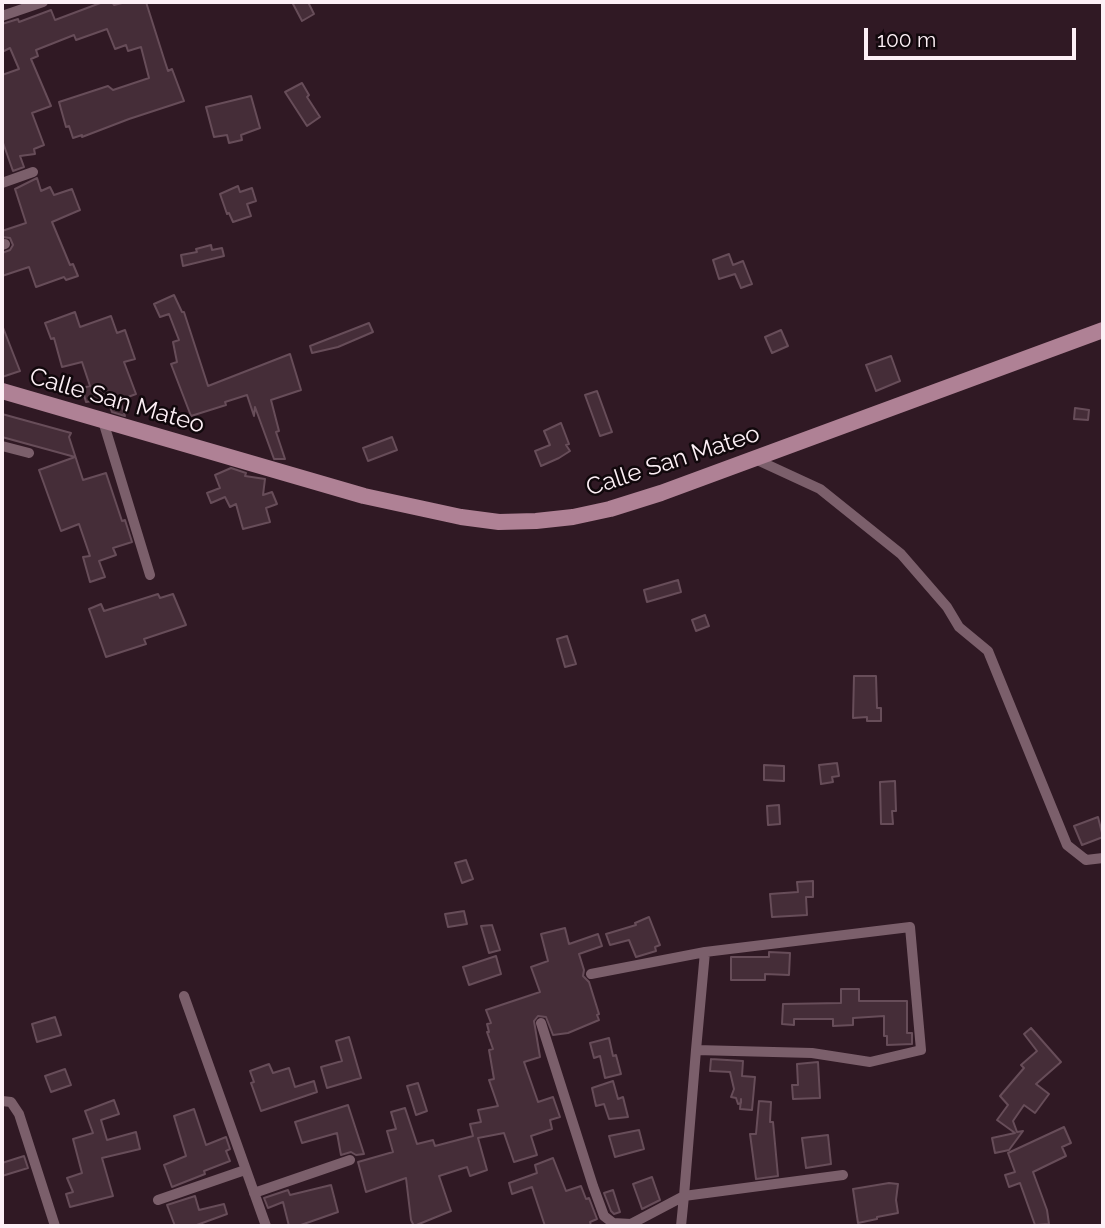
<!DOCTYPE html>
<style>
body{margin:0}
#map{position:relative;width:1105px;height:1228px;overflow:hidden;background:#301924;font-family:Raleway,sans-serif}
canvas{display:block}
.frame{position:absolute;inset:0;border:4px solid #fdf0f6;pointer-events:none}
.scale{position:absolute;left:864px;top:28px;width:212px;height:32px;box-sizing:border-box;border:4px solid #fdf0f6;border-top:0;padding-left:9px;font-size:21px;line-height:24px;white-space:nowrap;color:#fdf0f6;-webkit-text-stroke:5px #11080c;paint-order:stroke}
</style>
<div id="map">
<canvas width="1105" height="1228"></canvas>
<div class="frame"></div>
<div class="scale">100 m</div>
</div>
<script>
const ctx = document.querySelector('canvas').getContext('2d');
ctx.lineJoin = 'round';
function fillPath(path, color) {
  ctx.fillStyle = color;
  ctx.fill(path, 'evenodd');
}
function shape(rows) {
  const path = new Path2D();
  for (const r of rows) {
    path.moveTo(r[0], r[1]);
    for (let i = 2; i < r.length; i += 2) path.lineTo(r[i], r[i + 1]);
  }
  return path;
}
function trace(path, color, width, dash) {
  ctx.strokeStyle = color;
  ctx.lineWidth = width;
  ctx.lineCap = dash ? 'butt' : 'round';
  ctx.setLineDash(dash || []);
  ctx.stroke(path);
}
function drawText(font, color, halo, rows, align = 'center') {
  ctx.font = font + ' Raleway,sans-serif';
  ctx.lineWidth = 5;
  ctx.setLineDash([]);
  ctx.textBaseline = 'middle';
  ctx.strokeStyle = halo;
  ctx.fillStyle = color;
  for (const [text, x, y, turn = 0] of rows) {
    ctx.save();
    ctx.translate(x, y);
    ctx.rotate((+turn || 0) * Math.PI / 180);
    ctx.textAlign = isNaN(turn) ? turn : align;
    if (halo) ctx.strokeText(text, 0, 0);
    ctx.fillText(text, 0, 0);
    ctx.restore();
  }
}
const building = shape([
 [103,2,112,2,114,5,126,2,146,2,165,62,168,71,172,69,184,101,129,119,82,137,82,135,73,138,69,126,66,127,59,102,108,86,113,90,149,78,141,47,128,51,126,45,115,49,107,29,76,40,74,35,36,50,38,56,31,59,51,106,32,113,44,145,34,149,35,154,20,156,24,167,13,171,2,140,2,75,19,69,10,48,2,52,2,24,18,19,19,22,51,10,55,20,103,2],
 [292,2,308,2,314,14,302,21,292,2],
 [302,83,309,95,307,97,320,117,307,126,285,92,302,83],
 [251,96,260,128,241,135,242,140,229,143,227,135,214,137,206,107,251,96],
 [37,178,41,191,50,187,54,195,72,189,80,210,52,222,70,265,73,264,78,276,66,280,64,277,36,287,29,267,2,276,2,253,10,250,13,245,10,238,2,237,2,231,26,223,15,189,37,178],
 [238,186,240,192,252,188,256,201,247,204,251,216,233,222,229,213,227,214,220,194,238,186],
 [211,245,212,250,222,248,224,256,183,266,181,255,197,252,196,249,211,245],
 [729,254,733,265,743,261,752,284,741,288,735,274,719,279,713,260,729,254],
 [174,295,182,312,184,312,208,386,290,354,301,390,271,400,279,431,276,432,285,459,274,459,255,407,254,416,247,395,225,402,226,405,191,416,171,364,177,362,173,342,179,340,169,314,160,317,154,304,174,295],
 [75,312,80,327,111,316,117,333,125,330,135,359,124,362,136,394,120,400,125,416,112,412,107,399,86,402,82,388,90,386,82,362,62,367,54,338,51,339,45,323,75,312],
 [369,323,373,332,338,347,312,353,310,346,369,323],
 [2,325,20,371,2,377,2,325],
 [781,330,788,346,772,353,765,337,781,330],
 [891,356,900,381,876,391,866,365,891,356],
 [597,391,612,432,600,436,585,395,597,391],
 [1075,408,1089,410,1088,420,1074,419,1075,408],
 [2,414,71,433,69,437,83,480,106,473,122,521,125,520,132,542,113,548,116,555,99,561,105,577,90,582,83,557,90,556,79,524,61,531,39,470,75,457,2,437,2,414],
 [561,423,569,444,566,445,570,451,559,458,541,466,535,451,550,445,544,431,561,423],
 [392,437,397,450,368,461,363,448,392,437],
 [231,468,246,473,245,476,265,479,263,495,272,492,277,504,266,508,270,522,243,529,236,504,230,507,225,497,211,503,207,493,220,488,215,475,231,468],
 [678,580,681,592,647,602,644,590,678,580],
 [158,594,160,598,173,594,186,625,144,639,146,644,106,657,89,609,101,604,104,611,158,594],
 [705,615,709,626,696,631,692,620,705,615],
 [567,636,576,664,565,667,557,639,567,636],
 [854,676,876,676,877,708,881,708,881,721,867,721,867,717,853,718,854,676],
 [837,763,839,776,832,777,833,782,821,784,819,765,837,763],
 [764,765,784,766,784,781,764,780,764,765],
 [895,781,896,811,892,811,893,824,881,824,880,782,895,781],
 [779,805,780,824,768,825,767,806,779,805],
 [1098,817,1103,837,1082,845,1074,826,1098,817],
 [466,860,473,879,462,883,455,863,466,860],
 [813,881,813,897,806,897,807,915,772,917,770,894,798,892,797,882,813,881],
 [464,911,467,924,448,927,445,914,464,911],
 [649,917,660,945,655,947,656,951,636,957,629,940,610,945,606,934,636,925,635,923,649,917],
 [492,925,500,950,489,953,481,926,492,925],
 [565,928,569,944,598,934,602,946,579,954,584,970,583,976,589,982,599,1014,597,1015,599,1020,568,1033,553,1035,546,1017,538,1016,534,1021,540,1057,524,1062,538,1102,553,1097,560,1117,550,1120,552,1129,531,1136,537,1155,514,1162,504,1133,478,1138,487,1170,470,1176,467,1167,439,1176,451,1211,414,1226,411,1220,406,1178,366,1192,358,1162,393,1152,387,1131,396,1129,391,1112,405,1108,417,1144,433,1140,435,1146,473,1136,470,1124,481,1122,478,1110,498,1106,489,1080,494,1079,489,1050,493,1049,487,1032,489,1032,487,1024,491,1023,486,1010,540,992,531,967,548,961,541,934,565,928],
 [769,952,790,953,789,975,765,974,765,980,731,980,731,957,769,957,769,952],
 [496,956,501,974,469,985,463,967,496,956],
 [841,989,859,989,859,1001,907,1001,907,1033,912,1033,912,1044,887,1045,887,1036,884,1036,884,1016,853,1018,853,1025,833,1026,833,1019,794,1019,794,1025,782,1024,783,1004,841,1003,841,989],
 [55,1017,61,1035,37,1042,32,1024,55,1017],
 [1031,1028,1061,1062,1036,1084,1049,1094,1035,1113,1024,1105,1013,1121,1017,1132,1023,1131,1009,1150,995,1153,992,1138,1015,1133,997,1120,1008,1105,1000,1096,1024,1068,1021,1065,1037,1051,1024,1034,1031,1028],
 [349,1037,361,1078,327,1088,321,1067,342,1061,336,1041,349,1037],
 [609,1038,613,1056,616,1055,621,1074,605,1078,600,1056,594,1058,590,1043,609,1038],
 [711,1059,743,1061,742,1076,755,1077,752,1110,740,1109,741,1099,741,1103,738,1104,736,1098,731,1097,734,1089,730,1072,710,1071,711,1059],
 [818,1062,820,1098,793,1099,792,1085,798,1085,797,1064,818,1062],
 [269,1064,273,1073,289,1068,295,1087,314,1081,317,1092,261,1111,251,1083,254,1082,250,1071,269,1064],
 [65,1069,71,1085,51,1092,45,1076,65,1069],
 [613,1081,618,1099,623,1097,628,1117,609,1119,604,1104,596,1106,592,1088,613,1081],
 [418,1083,427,1111,416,1115,407,1086,418,1083],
 [114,1100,119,1114,101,1120,107,1140,136,1132,140,1149,102,1158,113,1196,70,1207,66,1194,73,1192,67,1178,82,1173,73,1139,93,1133,85,1111,114,1100],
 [759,1101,771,1102,770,1122,773,1122,778,1176,756,1179,750,1134,756,1134,759,1101],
 [348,1105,364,1154,356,1155,351,1152,341,1155,337,1133,302,1143,295,1122,348,1105],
 [194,1109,206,1145,226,1137,230,1149,226,1151,230,1161,204,1171,205,1174,172,1187,164,1165,186,1156,174,1116,194,1109],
 [1064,1127,1071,1143,1062,1147,1066,1156,1033,1172,1047,1210,1049,1224,1035,1225,1020,1183,1009,1187,1005,1175,1015,1172,1008,1153,1064,1127],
 [639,1130,644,1149,615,1157,609,1136,639,1130],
 [828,1135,831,1164,806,1168,802,1138,828,1135],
 [24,1156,28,1168,2,1176,2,1163,24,1156],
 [553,1158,566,1191,581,1186,586,1199,589,1198,597,1219,590,1222,591,1226,545,1226,532,1187,512,1194,509,1183,537,1173,535,1165,553,1158],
 [652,1177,660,1200,642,1209,633,1184,652,1177],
 [889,1183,898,1184,896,1200,898,1213,877,1217,877,1219,858,1223,853,1189,889,1183],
 [331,1185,338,1212,298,1226,289,1226,283,1202,268,1208,264,1198,288,1190,290,1195,331,1185],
 [613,1190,620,1212,614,1214,611,1211,604,1193,613,1190],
 [195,1196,199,1210,224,1204,227,1214,194,1226,175,1226,167,1205,195,1196]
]);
fillPath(building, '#452d38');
trace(building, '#674d59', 2);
trace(shape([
 [2,16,43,2],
 [2,183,33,172],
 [2,245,5,244],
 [103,421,150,575],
 [2,446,29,453],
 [755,459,820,489,901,554,947,607,959,627,988,651,1067,845,1086,860,1103,858],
 [591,974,705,952],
 [184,996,266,1226],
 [541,1023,593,1186,604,1216,613,1223,631,1224,684,1196,843,1175],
 [2,1101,11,1102,19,1114,55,1226],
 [254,1193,350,1160],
 [158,1200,245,1170],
 [681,1226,684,1196,696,1050,705,952,910,927,921,1050,870,1062,812,1053,696,1050]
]), '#7b5f6b', 10);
trace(shape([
 [2,391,364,496,461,517,499,522,536,521,573,517,610,509,661,493,1103,330]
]), '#af8195', 16);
drawText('24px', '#fdf0f6', '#11080c', [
 ["Calle San Mateo",117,401,16],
 ["Calle San Mateo",673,461,-18]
]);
</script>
